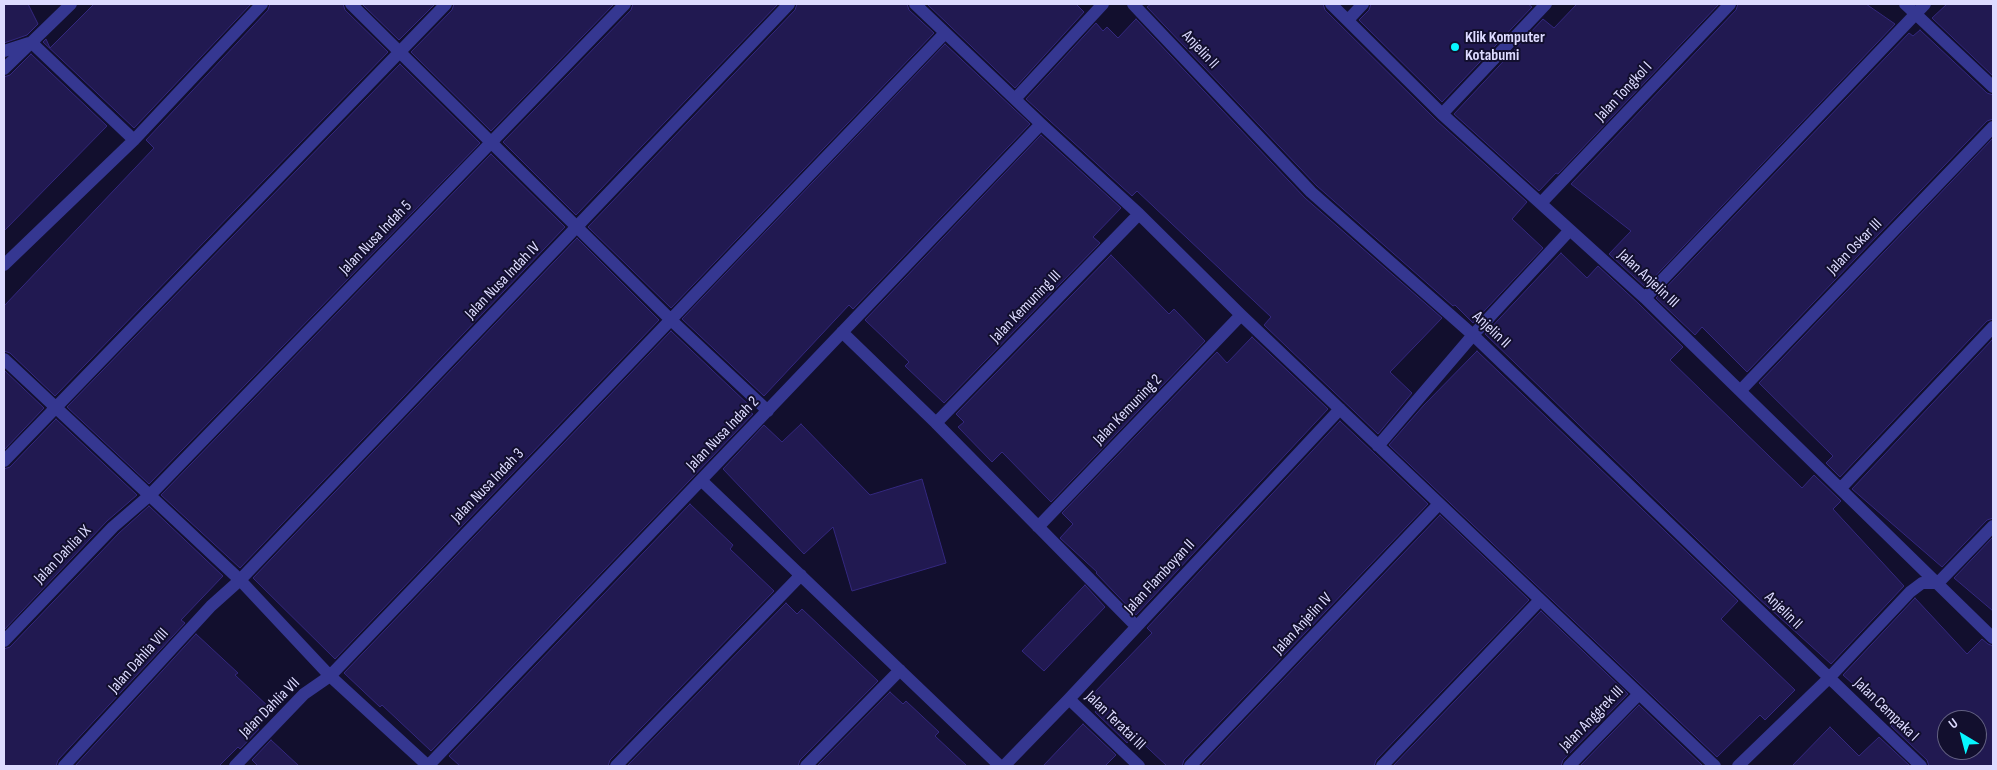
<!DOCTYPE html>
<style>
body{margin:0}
#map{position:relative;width:1997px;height:770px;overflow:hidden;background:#120f2e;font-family:"Sofia Sans Condensed",sans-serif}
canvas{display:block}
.frame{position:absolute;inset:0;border:5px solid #dddbff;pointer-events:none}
.north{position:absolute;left:1937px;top:710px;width:50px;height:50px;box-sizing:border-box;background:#120f2e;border:1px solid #636182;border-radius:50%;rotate:323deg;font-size:14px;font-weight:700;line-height:20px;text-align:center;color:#dddbff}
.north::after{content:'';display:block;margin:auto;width:18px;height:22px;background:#07f6ff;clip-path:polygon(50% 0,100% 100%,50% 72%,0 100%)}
</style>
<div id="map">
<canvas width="1997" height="770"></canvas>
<div class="frame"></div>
<div class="north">U</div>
</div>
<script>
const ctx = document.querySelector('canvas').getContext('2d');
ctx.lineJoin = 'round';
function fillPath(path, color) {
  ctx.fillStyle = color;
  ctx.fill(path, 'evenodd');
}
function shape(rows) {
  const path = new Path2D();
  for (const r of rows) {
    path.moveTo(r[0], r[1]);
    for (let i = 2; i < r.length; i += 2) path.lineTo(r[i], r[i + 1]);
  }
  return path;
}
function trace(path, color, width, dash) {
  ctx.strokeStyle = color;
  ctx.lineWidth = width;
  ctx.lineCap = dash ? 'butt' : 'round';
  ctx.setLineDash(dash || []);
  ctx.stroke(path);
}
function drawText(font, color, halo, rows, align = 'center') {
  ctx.font = font + ' "Sofia Sans Condensed",sans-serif';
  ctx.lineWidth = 4;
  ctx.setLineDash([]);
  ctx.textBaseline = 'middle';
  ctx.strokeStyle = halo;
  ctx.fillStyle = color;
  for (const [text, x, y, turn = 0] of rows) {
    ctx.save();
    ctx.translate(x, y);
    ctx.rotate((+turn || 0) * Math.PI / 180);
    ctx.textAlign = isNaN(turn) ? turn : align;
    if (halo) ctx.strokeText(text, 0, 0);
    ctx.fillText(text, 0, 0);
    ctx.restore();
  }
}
const building = shape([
 [4,4,28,4,38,24,27,35,4,43,4,4],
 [94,4,251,4,134,128,43,42,46,39,50,48,94,4],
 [270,4,343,4,345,10,388,52,55,396,10,353,4,351,4,306,154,148,146,140,268,10,270,4],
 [362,4,435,4,399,40,362,4],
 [454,4,614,4,491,131,411,52,452,10,454,4],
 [633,4,778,4,576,215,503,142,631,10,633,4],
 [797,4,907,4,909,10,934,33,671,308,588,227,795,10,797,4],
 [927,4,1076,4,1084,12,1015,88,927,4],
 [1151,4,1323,4,1325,10,1436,120,1527,202,1512,219,1543,248,1473,323,1455,305,1453,306,1317,186,1147,7,1151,4],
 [1371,4,1528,4,1532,7,1442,102,1359,20,1369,10,1371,4],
 [1577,4,1719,4,1558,174,1556,173,1539,191,1454,114,1543,19,1554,28,1577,4],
 [1738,4,1866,4,1895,24,1645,287,1609,254,1631,231,1571,184,1736,10,1738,4],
 [1947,4,1993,4,1993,76,1932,18,1947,4],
 [1136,19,1305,198,1442,318,1390,372,1412,393,1378,434,1264,325,1271,317,1137,191,1132,196,1026,99,1096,23,1103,31,1107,27,1118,38,1136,19],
 [1920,30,1987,93,1993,95,1993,119,1987,121,1747,372,1702,327,1695,335,1656,298,1909,33,1913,36,1920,30],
 [945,44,1030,124,853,309,849,305,764,396,682,319,945,44],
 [31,54,107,126,4,231,4,77,10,75,31,54],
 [400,64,480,143,149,484,67,407,400,64],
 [1041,135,1121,208,1093,237,1100,243,944,403,905,366,909,362,865,320,1041,135],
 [1993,138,1993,319,1987,321,1840,477,1826,463,1833,456,1759,383,1993,138],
 [491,154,565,227,240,568,161,495,491,154],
 [577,238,659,320,335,659,253,578,577,238],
 [1561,253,1587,278,1598,266,1639,304,1683,347,1670,360,1802,488,1814,475,1841,501,1833,509,1904,586,1831,664,1757,597,1485,334,1561,253],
 [1111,255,1169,314,1174,309,1205,341,1051,502,1002,452,992,462,958,427,964,422,956,414,1111,255],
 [671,331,752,408,749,411,753,414,431,751,382,705,380,707,344,673,671,331],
 [1252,337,1328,409,1136,615,1096,573,1097,572,1060,538,1073,524,1062,513,1217,352,1227,363,1252,337],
 [1993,339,1993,518,1987,520,1942,567,1852,489,1993,339],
 [1477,351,1738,601,1721,619,1795,690,1765,720,1760,715,1717,757,1389,445,1424,405,1477,351],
 [4,370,44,408,4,450,4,370],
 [56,419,137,495,107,521,4,630,4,469,10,467,56,419],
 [1340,421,1428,504,1184,760,1182,766,1167,766,1134,735,1127,743,1095,712,1100,706,1090,697,1152,633,1147,628,1340,421],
 [801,424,870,495,922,479,946,563,852,591,833,527,804,554,723,469,764,425,782,442,801,424],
 [690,504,733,545,730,549,774,591,610,760,608,766,460,766,449,756,690,504],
 [149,506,223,576,181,620,185,623,58,760,56,766,4,766,4,649,10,647,119,533,149,506],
 [1440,515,1529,600,1376,760,1374,766,1201,766,1440,515],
 [1993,537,1993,611,1954,578,1993,537],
 [1085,585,1105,607,1044,671,1022,651,1085,585],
 [1915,598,1967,654,1982,639,1988,644,1993,646,1993,766,1929,766,1927,760,1891,726,1895,722,1843,675,1915,598],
 [1947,720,1977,720,1977,750,1947,750,1947,720],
 [786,603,797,614,802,609,878,681,800,760,798,766,627,766,786,603],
 [1541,611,1628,694,1563,760,1561,766,1393,766,1541,611],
 [196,634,238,673,235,675,272,710,256,727,259,729,240,749,238,747,219,766,75,766,196,634],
 [890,692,903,704,906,701,939,732,935,736,967,766,817,766,890,692],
 [1639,705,1703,766,1580,766,1639,705],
 [1083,724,1116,755,1105,766,1043,766,1083,724],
 [1830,727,1859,756,1879,737,1910,766,1792,766,1830,727],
 [271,740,299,766,258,766,252,760,271,740]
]);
fillPath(building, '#211951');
trace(building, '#34287f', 1);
trace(shape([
 [351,4,670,319,768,411],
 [915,4,1041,124,1139,214,1241,315,1715,766],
 [1133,4,1311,192,1473,335,1921,766],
 [1331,4,1442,114,1645,298,1993,638],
 [1905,4,1993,87],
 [1348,20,1363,4],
 [32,43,134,140],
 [4,51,29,43],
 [4,69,71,4],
 [1015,99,1103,4],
 [1442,114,1546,4],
 [1541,203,1730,4],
 [4,265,134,140,262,4],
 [1645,298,1925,4],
 [842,332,936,423,1136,626],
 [4,359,240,580,330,676,428,766],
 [1741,390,1993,127],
 [936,423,1139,214],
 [1378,446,1473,335,1570,230],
 [4,461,446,4],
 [701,480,1000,766],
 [1841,488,1993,327],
 [1038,527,1241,315],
 [1938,583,1993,526],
 [4,641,113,527,150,495,625,4],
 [1069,699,1139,766],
 [64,766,211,606,240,580,789,4],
 [235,766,304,694,330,676,945,33],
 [428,766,1041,124],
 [616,766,801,575],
 [806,766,900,670],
 [1004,766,1069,699,1340,409],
 [1190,766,1439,504],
 [1382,766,1540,600],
 [1569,766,1639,694],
 [1738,766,1829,678,1910,592,1922,583,1938,583]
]), '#353791', 12);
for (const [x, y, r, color] of [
 [1455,47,5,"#07f6ff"]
]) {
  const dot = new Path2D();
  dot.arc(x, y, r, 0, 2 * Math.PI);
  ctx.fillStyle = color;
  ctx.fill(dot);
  trace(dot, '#120f2e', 2);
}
drawText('bold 16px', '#dddbff', '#120f2e', [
 ["Klik Komputer",1465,38],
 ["Kotabumi",1465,56]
], 'left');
drawText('16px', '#dddbff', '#120f2e', [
 ["Anjelin II",1200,50,47],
 ["Jalan Tongkol I",1624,92,-47],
 ["Jalan Nusa Indah 5",376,238,-46],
 ["Jalan Oskar III",1855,247,-46],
 ["Jalan Anjelin III",1648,279,43],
 ["Jalan Nusa Indah IV",503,281,-46],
 ["Jalan Kemuning III",1026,307,-46],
 ["Anjelin II",1491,330,43],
 ["Jalan Kemuning 2",1128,410,-46],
 ["Jalan Nusa Indah 2",723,434,-46],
 ["Jalan Nusa Indah 3",488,486,-46],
 ["Jalan Dahlia IX",63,555,-46],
 ["Jalan Flamboyan II",1160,577,-47],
 ["Anjelin II",1783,611,44],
 ["Jalan Anjelin IV",1303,624,-47],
 ["Jalan Dahlia VIII",139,661,-48],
 ["Jalan Dahlia VII",270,708,-45],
 ["Jalan Cempaka I",1886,710,44],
 ["Jalan Anggrek III",1592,719,-46],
 ["Jalan Teratai III",1115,721,44]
]);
</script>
